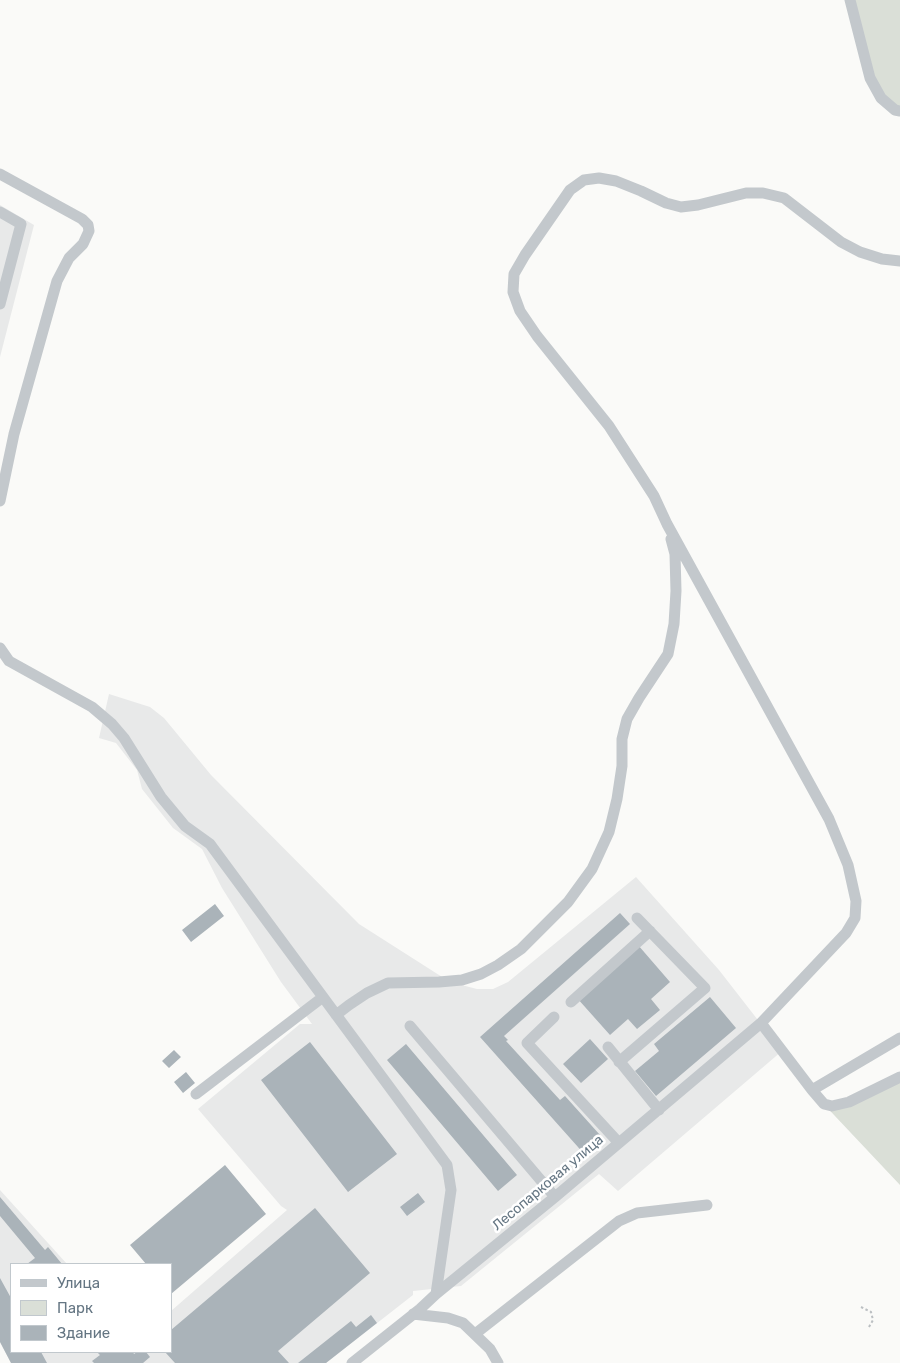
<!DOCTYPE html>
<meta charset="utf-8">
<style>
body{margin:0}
#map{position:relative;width:900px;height:1363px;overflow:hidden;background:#fafaf8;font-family:Rubik,sans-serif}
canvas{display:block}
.legend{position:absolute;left:10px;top:1263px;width:162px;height:90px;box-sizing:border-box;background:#fff;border:1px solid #c1c8cd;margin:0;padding:6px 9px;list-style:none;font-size:15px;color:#657683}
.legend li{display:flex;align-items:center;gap:10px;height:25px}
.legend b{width:25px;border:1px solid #c1c8cd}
</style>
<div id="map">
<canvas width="900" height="1363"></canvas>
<ul class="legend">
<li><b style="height:6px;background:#c3c8cc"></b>Улица</li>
<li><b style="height:14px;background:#dadfd7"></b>Парк</li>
<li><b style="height:14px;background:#aab3b9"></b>Здание</li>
</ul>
</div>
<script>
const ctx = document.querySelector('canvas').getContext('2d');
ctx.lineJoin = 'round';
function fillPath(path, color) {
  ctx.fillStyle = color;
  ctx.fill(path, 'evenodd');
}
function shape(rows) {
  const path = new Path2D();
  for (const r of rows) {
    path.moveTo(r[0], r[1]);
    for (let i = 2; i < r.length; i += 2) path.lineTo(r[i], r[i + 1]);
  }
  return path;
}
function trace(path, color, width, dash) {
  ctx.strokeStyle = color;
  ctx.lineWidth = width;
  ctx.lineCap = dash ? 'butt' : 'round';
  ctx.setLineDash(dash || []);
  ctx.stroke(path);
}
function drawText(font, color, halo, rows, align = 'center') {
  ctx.font = font + ' Rubik,sans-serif';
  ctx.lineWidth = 5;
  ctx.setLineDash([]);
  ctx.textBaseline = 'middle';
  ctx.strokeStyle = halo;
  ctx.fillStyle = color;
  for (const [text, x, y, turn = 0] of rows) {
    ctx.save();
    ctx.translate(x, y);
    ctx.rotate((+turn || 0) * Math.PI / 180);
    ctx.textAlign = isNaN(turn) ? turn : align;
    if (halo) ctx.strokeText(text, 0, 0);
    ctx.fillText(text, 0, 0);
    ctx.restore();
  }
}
fillPath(shape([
 [0,205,34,225,0,357],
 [109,694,150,707,164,718,211,775,359,924,450,982,477,989,493,989,508,982,636,877,719,970,782,1051,618,1191,599,1174,461,1286,413,1291,413,1295,326,1363,11,1363,0,1342,0,1190,67,1264,11,1264,11,1352,171,1352,171,1311,287,1210,281,1206,198,1109,300,1024,312,1024,281,982,222,888,202,849,173,828,142,789,137,770,116,743,99,738]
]), '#e8e9e9');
fillPath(shape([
 [850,0,900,0,900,111,881,98],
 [900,1077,900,1185,818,1098,832,1106]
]), '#dadfd7');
fillPath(shape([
 [215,904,224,916,191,942,182,930],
 [620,913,630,924,504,1036,508,1040,506,1041,560,1100,565,1096,600,1135,586,1148,590,1152,586,1156,480,1037],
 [638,945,670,982,651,999,660,1010,637,1029,628,1019,610,1035,577,998],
 [710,997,736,1028,656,1096,635,1071,659,1051,654,1044],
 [590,1039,608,1059,581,1083,563,1064],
 [310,1042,397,1154,348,1192,261,1080],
 [406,1044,517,1175,498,1191,387,1060],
 [174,1050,181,1057,169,1068,162,1061],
 [186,1072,195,1083,183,1093,174,1082],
 [225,1165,266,1214,171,1294,171,1264,146,1264,130,1245],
 [418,1193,425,1202,407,1216,400,1207],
 [0,1197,45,1250,48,1247,62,1264,27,1264,35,1258,0,1216],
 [315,1208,370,1273,278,1351,289,1363,175,1363,165,1352,171,1352,171,1330],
 [0,1278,11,1298,11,1352,41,1352,47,1363,11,1363,0,1342],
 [371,1315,377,1323,326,1363,298,1363,351,1321,356,1327],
 [97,1352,133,1352,134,1354,137,1352,146,1352,150,1357,143,1363,94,1363,92,1361,100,1355]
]), '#aab3b9');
trace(shape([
 [861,1307,871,1312,873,1320,869,1327]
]), '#bbbfc2', 2, [2.5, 2.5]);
trace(shape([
 [850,0,870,78,881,98,895,110,900,111],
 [0,174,82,219,88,225,89,231,83,244,69,258,57,281,14,434,0,501],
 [0,212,21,224,0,304],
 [900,261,882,259,860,252,841,242,784,198,763,193,746,193,698,205,681,207,666,203,641,191,616,181,599,178,584,180,570,190,525,255,514,274,513,292,520,311,537,336,609,426,654,496,667,524,829,819,848,865,856,901,855,918,846,933,761,1023,812,1090,900,1038],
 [0,648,9,661,92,707,112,724,124,738,161,797,185,826,210,844,447,1165,451,1190,436,1294],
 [571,1002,650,931],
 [336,1015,349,1005,367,993,388,983,439,982,462,980,481,974,498,965,521,949,568,902,592,869,609,832,617,799,622,766,622,739,627,719,639,698,668,654,674,624,676,591,675,554,671,539],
 [554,1017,527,1043,619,1143],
 [410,1026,555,1197],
 [608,1047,659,1110],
 [619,1062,705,988,637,918],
 [812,1090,824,1104,832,1106,849,1102,900,1077],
 [196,1094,323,997],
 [413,1314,448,1318,463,1323,490,1349,498,1363],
 [475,1334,619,1221,637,1213,707,1205],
 [352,1363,420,1309,436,1294,555,1197,761,1023]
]), '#c3c8cc', 11);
drawText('14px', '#657683', '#fff', [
 ["Лесопарковая улица",548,1183,-40]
]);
</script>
